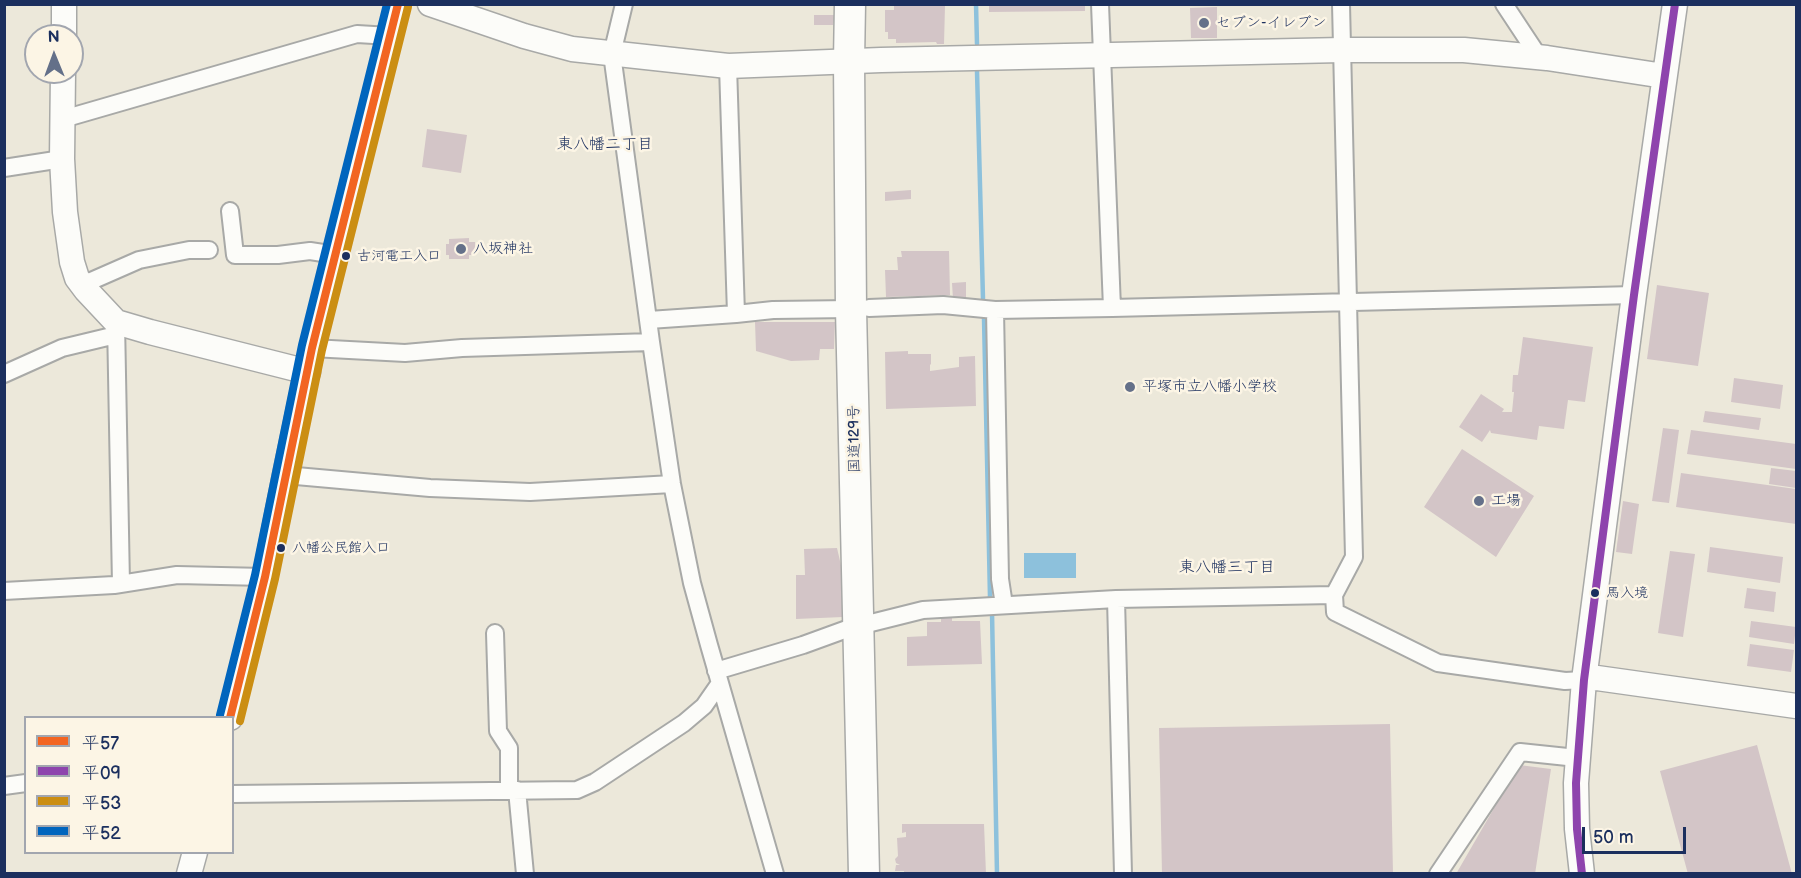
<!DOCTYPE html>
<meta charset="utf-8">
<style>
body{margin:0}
#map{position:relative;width:1801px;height:878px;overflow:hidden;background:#ece8da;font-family:"Balsamiq Sans","Klee One",sans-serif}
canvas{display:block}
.frame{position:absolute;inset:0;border:6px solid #1b2f5e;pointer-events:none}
.legend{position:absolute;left:24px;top:716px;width:210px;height:138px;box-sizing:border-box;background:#fcf5e5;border:2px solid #a2a6af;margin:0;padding:8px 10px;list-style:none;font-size:18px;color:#1b2f5e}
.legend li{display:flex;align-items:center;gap:12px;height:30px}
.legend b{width:30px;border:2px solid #a2a6af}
.north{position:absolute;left:24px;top:24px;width:60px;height:60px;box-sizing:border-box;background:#fcf5e5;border:2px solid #a2a6af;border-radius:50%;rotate:359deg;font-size:16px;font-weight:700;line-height:24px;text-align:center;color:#1b2f5e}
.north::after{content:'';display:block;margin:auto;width:21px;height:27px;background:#647089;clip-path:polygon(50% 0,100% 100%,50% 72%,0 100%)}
.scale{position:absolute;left:1582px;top:827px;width:104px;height:27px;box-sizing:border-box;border:3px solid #1b2f5e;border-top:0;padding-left:8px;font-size:18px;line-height:21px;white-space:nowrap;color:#1b2f5e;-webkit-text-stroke:4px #fcf5e5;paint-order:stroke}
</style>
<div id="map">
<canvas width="1801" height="878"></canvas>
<div class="frame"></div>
<ul class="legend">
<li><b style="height:8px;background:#f26522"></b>平57</li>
<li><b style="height:8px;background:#8e44ad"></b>平09</li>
<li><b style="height:8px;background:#cb8e13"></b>平53</li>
<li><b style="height:8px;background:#0065bd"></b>平52</li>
</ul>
<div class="north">N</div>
<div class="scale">50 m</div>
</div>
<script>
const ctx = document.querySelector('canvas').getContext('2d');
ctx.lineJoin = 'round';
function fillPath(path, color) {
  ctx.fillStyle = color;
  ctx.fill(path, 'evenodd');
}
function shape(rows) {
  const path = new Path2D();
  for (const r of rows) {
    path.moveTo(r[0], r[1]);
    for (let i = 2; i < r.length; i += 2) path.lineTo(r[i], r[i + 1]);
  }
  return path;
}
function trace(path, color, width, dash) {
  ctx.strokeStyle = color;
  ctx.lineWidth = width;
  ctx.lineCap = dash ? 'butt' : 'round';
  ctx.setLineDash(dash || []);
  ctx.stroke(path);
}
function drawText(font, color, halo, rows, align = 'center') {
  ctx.font = font + ' "Balsamiq Sans","Klee One",sans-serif';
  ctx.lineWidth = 5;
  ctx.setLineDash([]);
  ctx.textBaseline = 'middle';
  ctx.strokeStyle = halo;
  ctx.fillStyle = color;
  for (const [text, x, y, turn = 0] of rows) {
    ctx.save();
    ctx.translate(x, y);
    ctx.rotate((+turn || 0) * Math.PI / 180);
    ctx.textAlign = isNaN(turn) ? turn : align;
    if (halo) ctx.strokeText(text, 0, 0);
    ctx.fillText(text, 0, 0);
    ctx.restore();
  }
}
fillPath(shape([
 [1024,553,1076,553,1076,578,1024,578]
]), '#8dc1dc');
trace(shape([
 [976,4,977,44],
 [977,71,983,299],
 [984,318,990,597],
 [992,612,997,874]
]), '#8dc1dc', 4.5);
fillPath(shape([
 [989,4,1085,4,1085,11,989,12],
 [894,6,945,6,944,44,937,44,936,42,896,43,896,39,888,39,888,32,885,32,885,10,894,10],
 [1217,7,1217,38,1191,38,1190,8],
 [814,15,835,15,833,25,814,25],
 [427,129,467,135,461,173,422,167],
 [911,190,911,199,885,201,885,192],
 [469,238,469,242,475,242,475,255,469,255,469,259,449,259,449,255,446,255,446,244,449,244,449,239],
 [901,251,949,251,950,295,886,297,885,270,898,270,897,257,902,257],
 [966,282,966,299,953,299,952,283],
 [1657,285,1709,293,1698,366,1647,359],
 [755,322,835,322,834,349,820,349,819,360,791,361,756,351],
 [1523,337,1593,347,1585,402,1568,400,1564,429,1539,426,1537,440,1491,433,1490,430,1482,442,1459,427,1481,394,1504,409,1502,412,1512,412,1514,392,1512,392,1513,375,1518,375],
 [908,351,908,354,931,354,931,364,930,365,930,371,959,367,959,357,975,356,976,406,886,409,885,352],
 [1734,378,1783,385,1780,409,1731,402],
 [1705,411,1761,418,1759,430,1703,422],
 [1663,428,1679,430,1669,503,1652,501],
 [1691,430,1796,444,1796,469,1687,454],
 [1462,449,1534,496,1496,557,1424,507],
 [1771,468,1796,471,1796,488,1769,484],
 [1681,473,1796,489,1796,524,1676,507],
 [1623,501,1639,504,1632,554,1616,552],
 [1710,547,1783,557,1780,583,1707,572],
 [837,548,843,574,843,617,796,619,796,575,805,575,804,549],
 [1670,551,1695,554,1683,637,1658,633],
 [1747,588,1776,592,1774,612,1744,608],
 [941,617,952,617,952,621,980,621,982,664,907,666,907,637,927,636,927,622,941,622],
 [1751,621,1796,627,1794,644,1749,637],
 [1750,644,1794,650,1791,672,1747,666],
 [1390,724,1393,874,1162,874,1159,728],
 [1757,745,1792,874,1688,874,1660,771],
 [1519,765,1551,769,1535,874,1456,874],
 [902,824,984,824,986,874,904,874,904,871,895,871,896,865,900,865,896,863,895,859,898,856,897,838,906,837,906,832,902,833]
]), '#d3c5c7');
const street = shape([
 [624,4,612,54,651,342,672,484,692,583,709,645,775,874],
 [1100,4,1112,308],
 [1504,4,1539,57],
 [728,66,736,314],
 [63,119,357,34,390,36],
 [4,168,62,159],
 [230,211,235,255,278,255,310,251,336,255],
 [82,285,139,260,189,250,209,250],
 [869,308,943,305,995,310,1112,308,1634,295],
 [995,310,1000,579,1004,605],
 [649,320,736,314,773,310,851,309],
 [116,322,121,584],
 [312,348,405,353,462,348,651,342],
 [4,374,62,348,116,335],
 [285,475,430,488,530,492,672,484],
 [4,591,114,585,177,575,265,577],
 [1334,595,1354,557,1341,4],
 [1116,599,1123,874],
 [495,633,498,731,509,748,509,790],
 [716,671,803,645,847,629,923,610,1116,599,1334,595,1335,612,1438,663,1565,681,1584,680],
 [4,786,26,783],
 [517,790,525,874],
 [232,794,577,790,595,782,684,723,704,706,720,683],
 [1438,874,1520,752,1577,758]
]);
const secondary = shape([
 [430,4,524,36,572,49,728,66,881,60,1342,50,1464,50,1547,58,1664,76],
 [64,36,64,4],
 [63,72,62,159,65,212,72,262,77,278,86,290,116,322,150,332,308,372],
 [1584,680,1597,678,1796,706],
 [230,718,265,577,285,475,312,348,398,4],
 [189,874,195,852],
 [1582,874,1577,829,1576,783,1584,680,1634,295,1675,4]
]);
const highway = shape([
 [850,4,849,61,851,309,864,874]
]);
trace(street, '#a8a9a7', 20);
trace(secondary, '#a8a9a7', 27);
trace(highway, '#a8a9a7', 33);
trace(street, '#fcfcf9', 16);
trace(secondary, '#fcfcf9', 24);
trace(highway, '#fcfcf9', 30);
trace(shape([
 [230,718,265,577,312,348,398,4]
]), '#f26522', 8);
trace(shape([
 [1582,874,1577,829,1576,783,1584,680,1634,295,1675,4]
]), '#8e44ad', 8);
trace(shape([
 [240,721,275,579,322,350,408,7]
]), '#cb8e13', 8);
trace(shape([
 [220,715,255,575,302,345,387,4]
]), '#0065bd', 8);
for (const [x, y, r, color] of [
 [1204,23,6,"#647089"],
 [461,249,6,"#647089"],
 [346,256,5,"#1b2f5e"],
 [1130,387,6,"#647089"],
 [1479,501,6,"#647089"],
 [281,548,5,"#1b2f5e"],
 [1595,593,5,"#1b2f5e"]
]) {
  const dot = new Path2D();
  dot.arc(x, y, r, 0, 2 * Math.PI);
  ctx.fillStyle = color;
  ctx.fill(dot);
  trace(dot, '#fcf5e5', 2);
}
drawText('14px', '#1b2f5e', '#fcf5e5', [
 ["古河電工入口",357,256],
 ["八幡公民館入口",292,548],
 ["馬入境",1606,593]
], 'left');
drawText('15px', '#1b2f5e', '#fcf5e5', [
 ["セブン-イレブン",1216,23],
 ["八坂神社",473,249],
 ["平塚市立八幡小学校",1142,387],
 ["工場",1491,501]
], 'left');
drawText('15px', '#1b2f5e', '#fcf5e5', [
 ["国道129号",855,439,-91]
]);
drawText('16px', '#1b2f5e', '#fcf5e5', [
 ["東八幡二丁目",605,145],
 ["東八幡三丁目",1227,568]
]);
</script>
